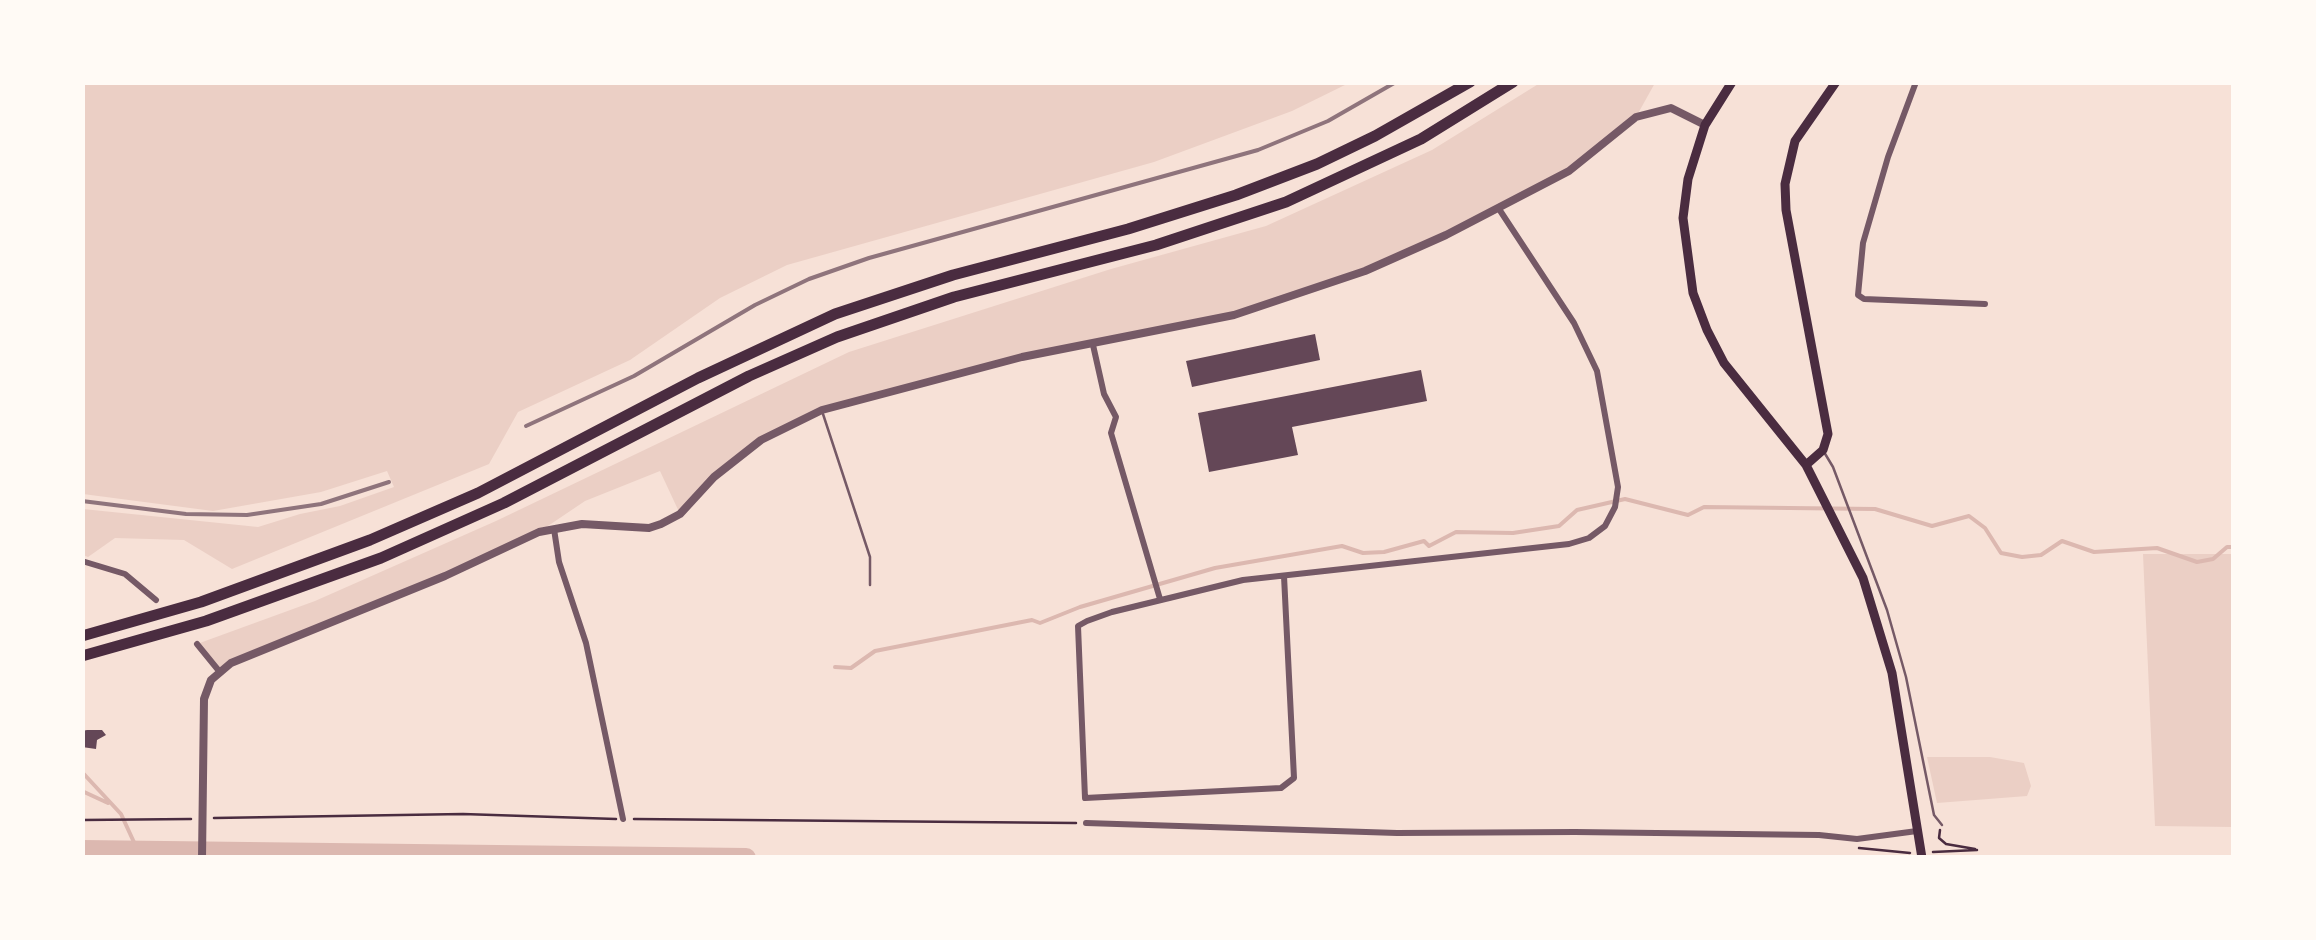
<!DOCTYPE html>
<style>
body{margin:0}
#map{position:relative;width:2316px;height:940px;overflow:hidden;background:#f7e1d7;font-family:"DejaVu Sans",sans-serif}
canvas{display:block}
.frame{position:absolute;inset:0;border:85px solid #fffaf5;pointer-events:none}
</style>
<div id="map">
<canvas width="2316" height="940"></canvas>
<div class="frame"></div>
</div>
<script>
const ctx = document.querySelector('canvas').getContext('2d');
ctx.lineJoin = 'round';
function fillPath(path, color) {
  ctx.fillStyle = color;
  ctx.fill(path, 'evenodd');
}
function shape(rows) {
  const path = new Path2D();
  for (const r of rows) {
    path.moveTo(r[0], r[1]);
    for (let i = 2; i < r.length; i += 2) path.lineTo(r[i], r[i + 1]);
  }
  return path;
}
function trace(path, color, width, dash) {
  ctx.strokeStyle = color;
  ctx.lineWidth = width;
  ctx.lineCap = dash ? 'butt' : 'round';
  ctx.setLineDash(dash || []);
  ctx.stroke(path);
}
fillPath(shape([
 [83,82,1349,82,1349,83,1292,111,1154,162,787,265,720,298,630,360,518,412,489,464,232,569,184,540,115,538,88,557,83,555,83,509,258,527,300,514,340,506,394,487,387,471,321,492,213,511,83,494],
 [1540,83,1655,83,1636,117,1569,171,1365,271,1234,315,1021,357,793,422,714,477,680,514,660,471,585,501,539,532,219,671,197,644,315,601,496,521,849,352,1111,269,1266,226,1432,150],
 [2143,554,2233,554,2233,827,2155,826],
 [1927,757,1990,757,2024,763,2031,786,2027,796,1937,803]
]), '#ebcfc5');
trace(shape([
 [835,667,851,668,875,651,1032,620,1040,623,1080,607,1215,568,1342,546,1363,553,1384,552,1424,541,1429,546,1456,532,1513,533,1559,526,1577,510,1625,499,1688,515,1704,507,1875,509,1932,526,1969,516,1985,528,2001,553,2022,557,2041,555,2062,541,2094,552,2157,548,2197,562,2213,559,2227,547,2234,547],
 [82,772,121,814,138,851],
 [82,791,108,803]
]), '#dcb8b0', 4);
trace(shape([
 [82,850,746,858]
]), '#dcb8b0', 20);
fillPath(shape([
 [1315,334,1320,360,1192,387,1186,361],
 [1421,370,1427,401,1292,427,1298,455,1209,472,1198,413],
 [87,730,102,730,106,735,97,740,96,749,82,747,82,731]
]), '#644757');
trace(shape([
 [214,818,463,814,616,819],
 [634,819,1076,823],
 [82,820,191,819],
 [1940,830,1939,838,1946,844,1975,849],
 [1859,848,1910,853],
 [1933,852,1977,850]
]), '#4a2c40', 2.5);
trace(shape([
 [823,414,870,557,870,585],
 [1824,452,1833,467,1887,610,1906,677,1934,815,1942,825]
]), '#755966', 2.5);
trace(shape([
 [1916,82,1888,157,1863,243,1858,295,1864,299,1985,304],
 [1093,345,1104,394,1116,417,1111,433,1160,599],
 [554,529,559,562,586,643,623,819],
 [82,561,125,574,156,600],
 [1284,576,1294,778,1281,788,1085,798,1078,626,1087,621,1112,612,1243,580,1569,544,1589,538,1605,526,1615,507,1618,487,1597,371,1574,323,1499,209],
 [197,644,219,671],
 [1086,823,1397,833,1575,832,1819,835,1857,839,1917,831]
]), '#755966', 6);
trace(shape([
 [202,858,204,699,211,680,231,663,445,576,539,532,582,524,649,528,661,524,680,514,714,477,761,440,822,410,1022,357,1234,315,1365,271,1446,235,1569,171,1636,117,1671,108,1705,125]
]), '#755966', 8);
trace(shape([
 [1732,82,1705,125,1688,179,1683,218,1693,293,1707,330,1724,363,1806,465,1863,578,1892,673,1922,858],
 [1806,465,1823,450,1828,434,1786,210,1785,184,1795,141,1836,82]
]), '#4a2c40', 9);
trace(shape([
 [82,636,201,602,370,540,478,493,698,378,835,314,953,275,1128,229,1236,195,1317,164,1375,136,1470,82],
 [82,656,206,621,381,558,504,503,749,376,837,337,954,297,1156,245,1286,202,1421,139,1513,82]
]), '#4a2c40', 11);
trace(shape([
 [526,426,634,376,755,305,809,279,869,258,1258,150,1328,121,1396,82],
 [82,501,186,514,247,515,321,504,389,482]
]), '#8f747c', 4);
</script>
